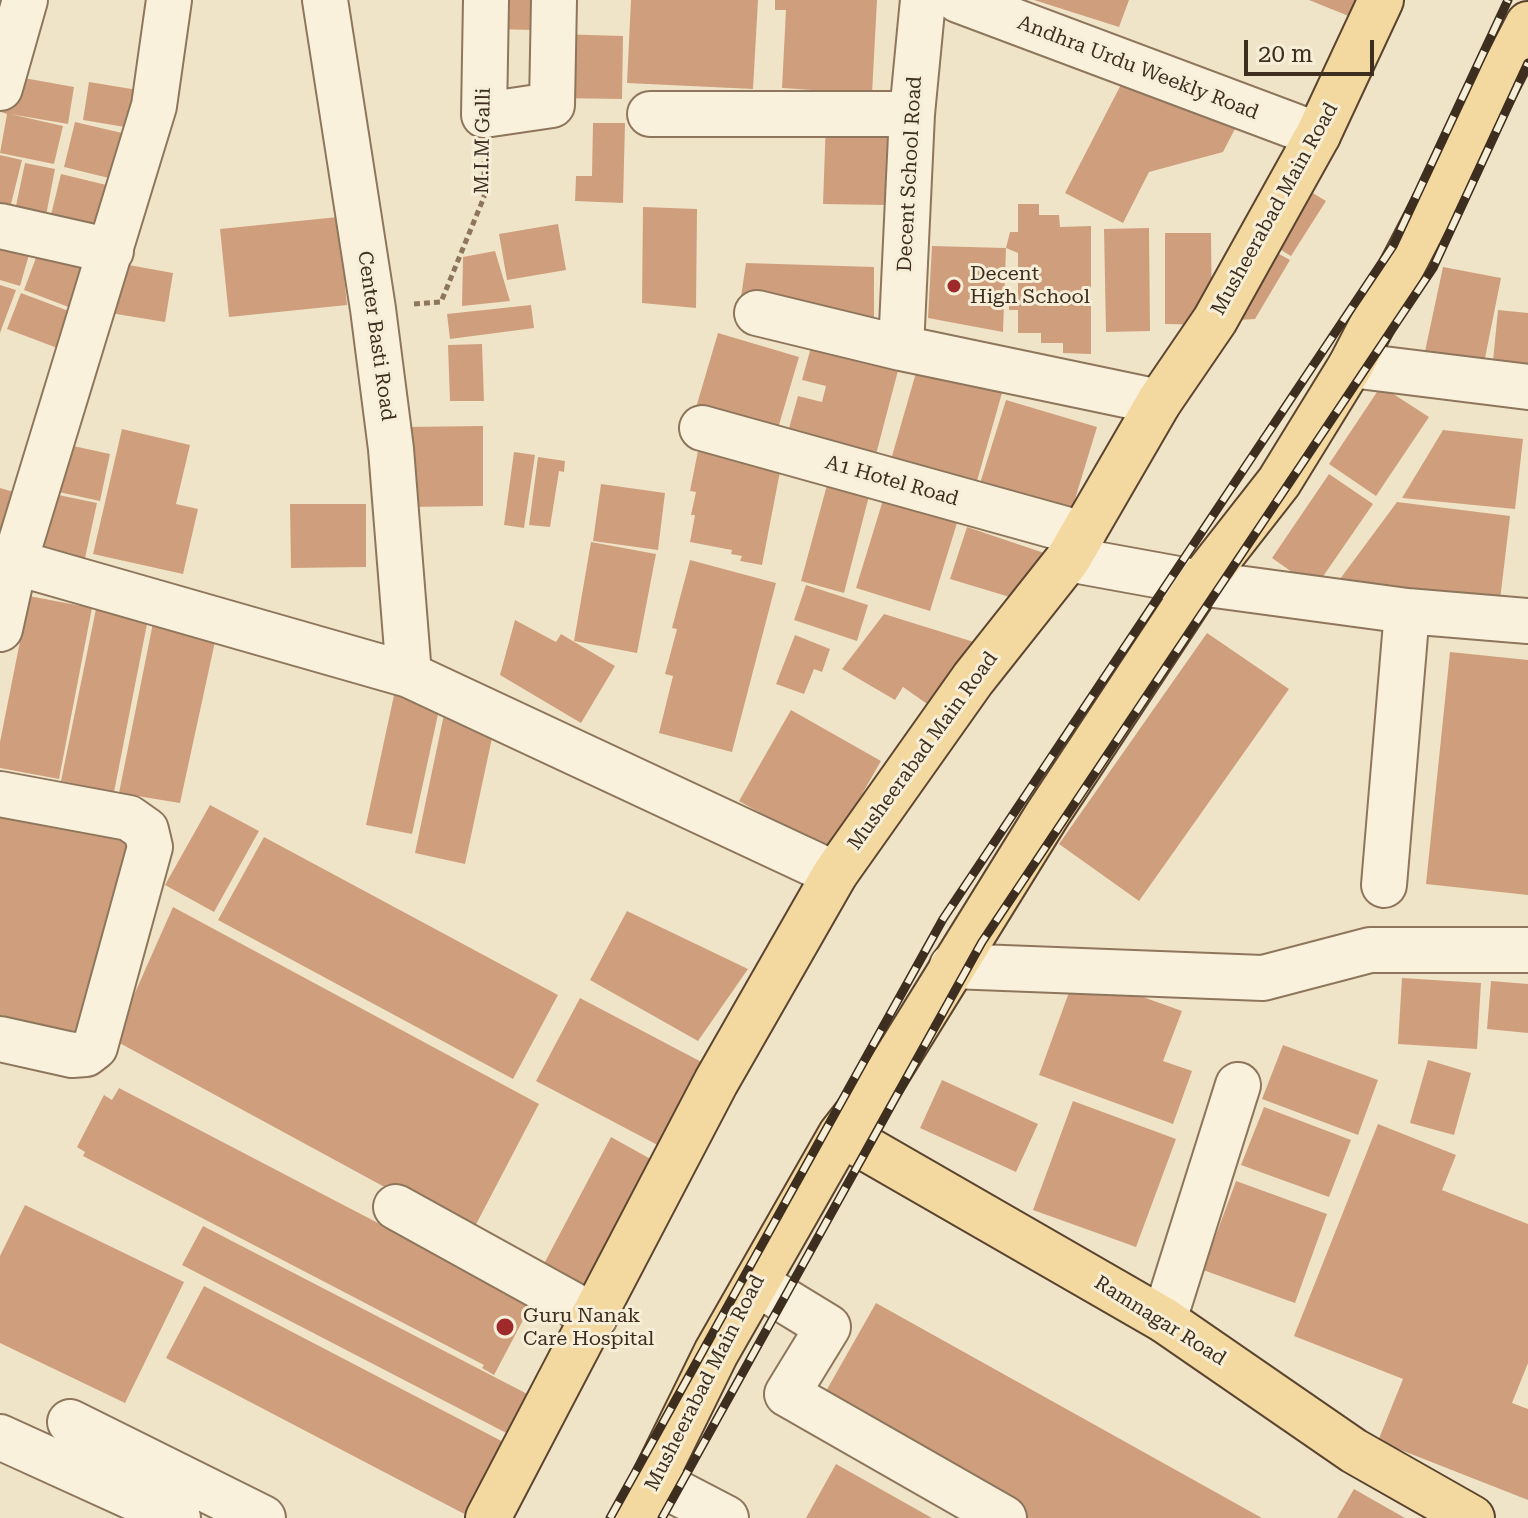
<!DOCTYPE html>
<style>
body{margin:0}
#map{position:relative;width:1528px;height:1518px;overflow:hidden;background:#f0e4c8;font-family:"Roboto Serif",serif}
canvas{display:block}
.scale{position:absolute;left:1244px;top:40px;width:130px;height:36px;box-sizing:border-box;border:4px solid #3d2e20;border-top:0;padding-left:10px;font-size:24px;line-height:28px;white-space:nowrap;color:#3d2e20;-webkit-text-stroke:6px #f7eed8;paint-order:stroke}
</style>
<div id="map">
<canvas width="1528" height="1518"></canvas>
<div class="scale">20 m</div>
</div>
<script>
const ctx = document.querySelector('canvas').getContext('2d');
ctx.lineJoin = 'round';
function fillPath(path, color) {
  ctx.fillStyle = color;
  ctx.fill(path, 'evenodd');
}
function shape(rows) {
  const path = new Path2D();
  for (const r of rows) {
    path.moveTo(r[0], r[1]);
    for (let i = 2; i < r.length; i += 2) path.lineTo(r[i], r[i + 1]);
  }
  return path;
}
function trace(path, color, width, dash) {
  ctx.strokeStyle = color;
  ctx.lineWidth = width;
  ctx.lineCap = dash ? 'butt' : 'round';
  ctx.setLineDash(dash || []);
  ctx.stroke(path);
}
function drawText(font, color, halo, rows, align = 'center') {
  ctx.font = font + ' "Roboto Serif",serif';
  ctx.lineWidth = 6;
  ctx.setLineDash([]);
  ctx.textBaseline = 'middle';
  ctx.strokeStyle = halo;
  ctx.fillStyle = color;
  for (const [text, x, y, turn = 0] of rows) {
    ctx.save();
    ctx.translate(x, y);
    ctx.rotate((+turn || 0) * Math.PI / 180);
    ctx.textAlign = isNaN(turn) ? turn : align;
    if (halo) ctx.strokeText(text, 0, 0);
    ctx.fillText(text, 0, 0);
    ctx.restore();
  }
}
fillPath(shape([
 [494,0,534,0,533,30,494,29],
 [631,0,758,0,753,89,627,83],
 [775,0,877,0,872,94,782,88,786,10,775,10],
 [1034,0,1129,0,1119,27],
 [1309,0,1359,0,1351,17],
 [556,34,623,36,622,99,555,98],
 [1128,71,1237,125,1223,152,1149,172,1123,223,1065,193],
 [7,75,74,87,68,124,10,114,63,126,54,164,0,153,7,114,1,112],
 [89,82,144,91,137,129,83,120],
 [826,120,892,124,887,205,823,204],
 [75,122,135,136,125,182,64,167],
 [593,123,625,123,623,203,575,201,576,176,592,176],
 [0,155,22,160,7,220,0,218],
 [25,163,55,169,44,226,13,220],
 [61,174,123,189,110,243,48,227],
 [1296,183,1326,201,1291,256,1261,238],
 [1018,204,1039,204,1039,215,1059,215,1060,227,1091,226,1091,354,1063,353,1063,343,1041,343,1041,333,1018,333,1018,310,1009,310,1009,295,1018,295,1018,253,1006,248,1010,232,1018,232],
 [643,207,697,209,696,308,642,303],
 [338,217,347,305,229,317,220,229],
 [558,224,566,270,507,280,499,234],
 [1149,228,1150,331,1106,332,1104,229],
 [0,231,33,241,20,286,0,280],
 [1165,233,1211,233,1212,325,1165,324],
 [1261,244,1290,260,1255,319,1219,321],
 [932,246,1006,248,1003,332,928,318],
 [40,247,96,269,79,311,24,290],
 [495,251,510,301,462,306,463,257],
 [112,262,173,273,165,322,104,312],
 [746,263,874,267,874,331,741,297],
 [1443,267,1501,278,1483,368,1424,356],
 [0,285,16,290,0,333],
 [21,293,74,313,60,349,7,329],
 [531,305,534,328,450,339,447,314],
 [1498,310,1528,313,1528,375,1492,371],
 [718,333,799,357,776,435,695,411],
 [813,340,900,363,874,462,786,439,798,396,822,402,826,386,802,380],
 [482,344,484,401,450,401,448,345],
 [917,369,1002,393,975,488,890,463],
 [1381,386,1429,417,1376,496,1329,464],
 [1006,400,1097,427,1068,522,977,493],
 [483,426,483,506,406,507,405,427],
 [122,429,190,445,176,504,198,509,183,574,93,554],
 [1443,430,1523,439,1515,509,1402,498],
 [700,441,783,456,762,565,740,561,742,556,731,554,732,550,690,542,695,515,691,515,696,492,690,491],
 [55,442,110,454,100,501,45,489],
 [514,452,535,455,524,528,504,525],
 [538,457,565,461,564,472,559,471,550,527,529,525],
 [1329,474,1373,504,1315,588,1272,558],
 [601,484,665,493,658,550,593,541],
 [827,485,869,496,844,593,801,581],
 [0,488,21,494,0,536],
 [44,492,97,503,85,558,33,546],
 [883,500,957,523,930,611,856,588],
 [1397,502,1510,516,1500,600,1340,579],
 [290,504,366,504,366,567,291,568],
 [967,527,1050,555,1013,598,950,579],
 [591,542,656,554,637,653,574,641],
 [690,560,776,583,732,752,659,733,673,676,665,674,677,629,672,628],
 [806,585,868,605,857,641,794,620],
 [29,596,92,608,59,779,0,768,0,742],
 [96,609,148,619,114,792,61,781],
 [884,614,974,642,933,708,903,687,895,700,842,669],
 [515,620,556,642,561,634,615,666,581,723,500,675],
 [153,623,216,637,180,803,119,793],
 [1207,633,1289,689,1139,901,1059,844],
 [795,635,830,649,822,672,814,669,804,694,776,684],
 [1450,652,1528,660,1528,895,1426,884],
 [396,686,442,696,412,834,366,825],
 [791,710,881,761,829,852,739,801],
 [444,714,495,724,465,864,415,853],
 [210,805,259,831,214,912,165,885],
 [0,810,135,840,90,1035,0,1015],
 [264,837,558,995,513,1079,218,920],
 [173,907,539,1104,471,1234,114,1040],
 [627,911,748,969,698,1041,590,980],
 [1076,973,1182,1011,1163,1061,1192,1071,1173,1124,1039,1075],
 [1402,978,1481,983,1477,1049,1398,1044],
 [1491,981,1528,984,1528,1033,1487,1029],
 [580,998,711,1067,667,1150,536,1081],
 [1283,1045,1378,1080,1358,1135,1262,1099],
 [1428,1060,1471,1073,1454,1135,1410,1123],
 [942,1080,1038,1124,1016,1172,920,1128],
 [119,1088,518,1296,539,1290,494,1375,482,1368,484,1365,83,1156,85,1152,77,1147,104,1095,112,1100],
 [1073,1101,1176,1139,1136,1247,1033,1210],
 [1264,1107,1351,1140,1329,1197,1241,1165],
 [1378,1124,1456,1155,1442,1190,1528,1224,1528,1363,1512,1403,1528,1409,1528,1500,1378,1441,1403,1379,1294,1336],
 [611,1137,665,1167,591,1306,537,1277],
 [1236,1181,1327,1214,1295,1303,1203,1270],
 [25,1205,184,1282,125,1403,0,1343,0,1256],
 [203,1226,537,1399,516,1438,182,1265],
 [204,1286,513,1447,472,1518,166,1358],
 [876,1303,1262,1518,1016,1518,817,1407],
 [836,1464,932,1518,806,1518],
 [1354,1489,1405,1518,1337,1518]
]), '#cf9f7d');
const minor = shape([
 [325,0,373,309,391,449,409,675],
 [486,0,484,115,552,105,554,0],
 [958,0,1318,135],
 [0,88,25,0],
 [650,114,912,114],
 [0,226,111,251],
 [757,313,901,348,1159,402],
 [901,348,912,114,923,0],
 [1351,365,1528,387],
 [702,428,1083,534],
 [0,558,409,675,835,874],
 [1068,559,1200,583,1407,611,1528,621],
 [0,629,15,561,154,106,169,0],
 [0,794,129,818,146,830,150,847,95,1047,86,1054,72,1055,0,1039],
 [1384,885,1407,611],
 [952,966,1263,978,1370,950,1528,950],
 [396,1207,595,1317],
 [756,1283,828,1327,787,1394,1004,1518],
 [1164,1320,1238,1085],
 [70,1422,263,1518],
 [0,1437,178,1518],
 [655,1481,726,1518]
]);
const major = shape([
 [841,1134,1164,1320,1354,1451,1472,1518],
 [488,1518,716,1082,835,874,973,679,1068,559,1159,402,1215,320,1318,135,1381,0],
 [635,1518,716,1353,841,1134,881,1083,1047,815,1200,583,1279,482,1351,365,1528,24]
]);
trace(minor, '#8d765c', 48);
trace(major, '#5b4430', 48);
trace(shape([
 [414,304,441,302,484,197,484,156]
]), '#8d765c', 5, [6, 4]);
trace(minor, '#faf1dc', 44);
trace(major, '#f3d9a0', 44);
const rail = shape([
 [610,1518,943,919,1393,246,1508,0],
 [662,1518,982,942,1433,268,1528,63]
]);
trace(rail, '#3d2e20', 9);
trace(rail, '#f7eed8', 6, [18]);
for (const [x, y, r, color] of [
 [954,286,8,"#9e2a2b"],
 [505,1327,10,"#9e2a2b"]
]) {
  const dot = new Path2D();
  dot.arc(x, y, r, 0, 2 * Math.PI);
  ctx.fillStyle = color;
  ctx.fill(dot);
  trace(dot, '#f7eed8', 3);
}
drawText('20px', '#3d2e20', '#f7eed8', [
 ["Andhra Urdu Weekly Road",1138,68,21],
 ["M.I.M Galli",483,141,-89],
 ["Decent School Road",910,174,-87],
 ["Musheerabad Main Road",1275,209,-61],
 ["Center Basti Road",376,336,82],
 ["A1 Hotel Road",892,481,16],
 ["Musheerabad Main Road",923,751,-54],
 ["Ramnagar Road",1160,1321,32],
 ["Musheerabad Main Road",705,1383,-63]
]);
drawText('20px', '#3d2e20', '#f7eed8', [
 ["Decent",970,274],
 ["High School",970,297],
 ["Guru Nanak",523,1316],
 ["Care Hospital",523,1339]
], 'left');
</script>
